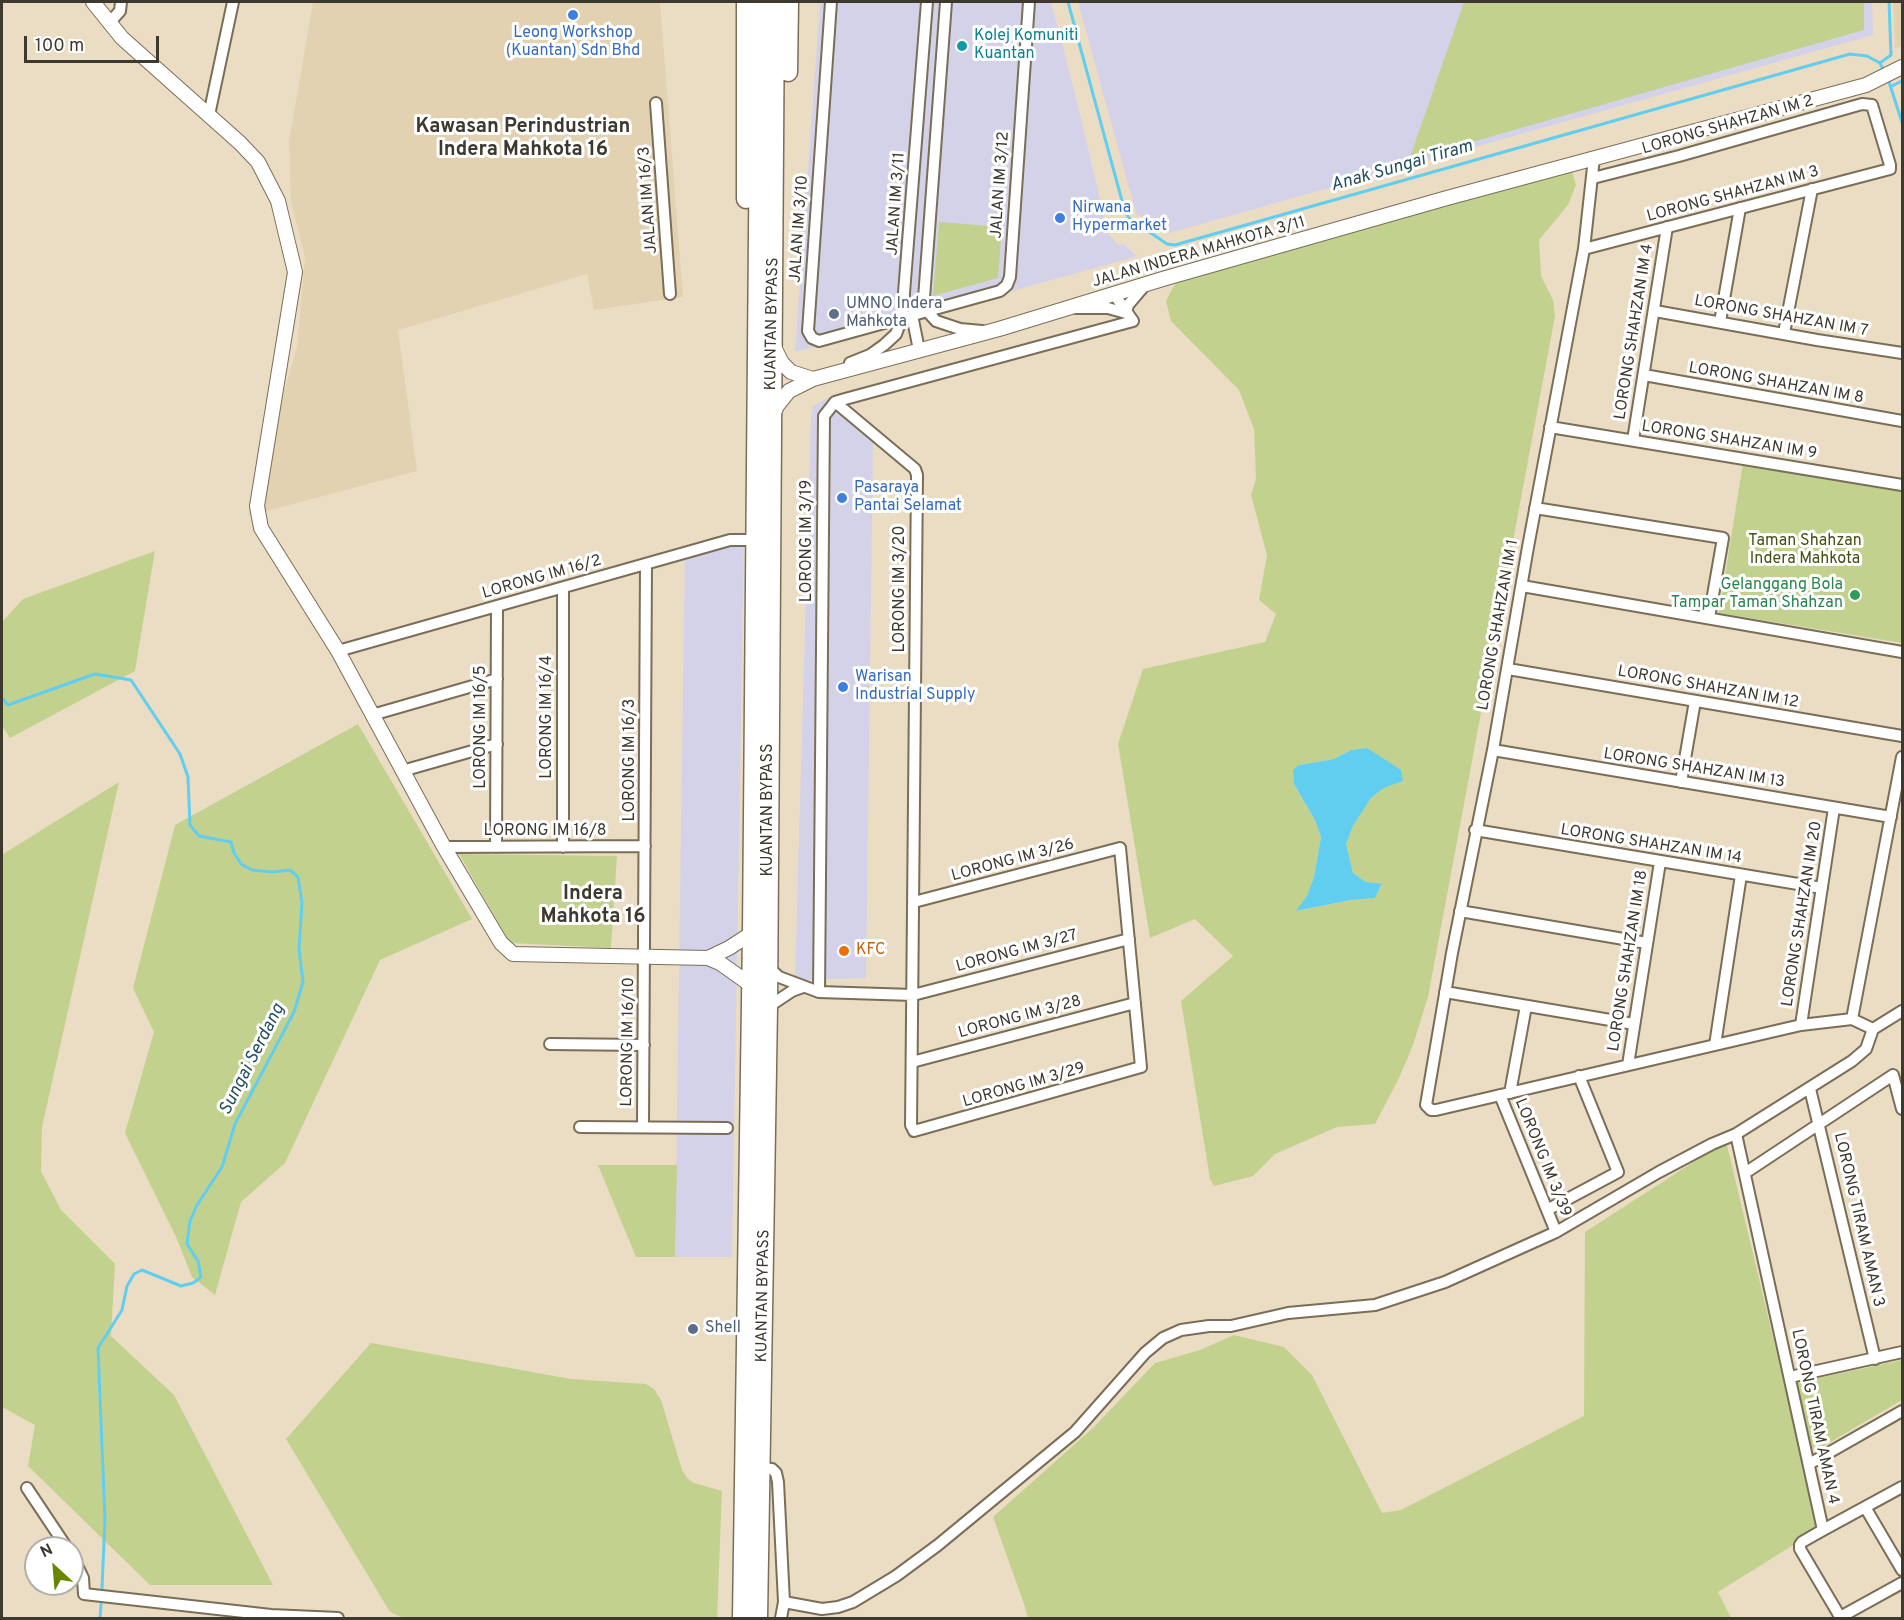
<!DOCTYPE html>
<style>
body{margin:0}
#map{position:relative;width:1904px;height:1620px;overflow:hidden;background:#eaddc4;font-family:Overpass,sans-serif}
canvas{display:block}
.frame{position:absolute;inset:0;border:3px solid #3e392f;pointer-events:none}
.north{position:absolute;left:24px;top:1536px;width:60px;height:60px;box-sizing:border-box;background:#fff;border:2px solid #b2b0ac;border-radius:50%;rotate:334deg;font-size:16px;font-weight:700;line-height:24px;text-align:center;color:#3e392f}
.north::after{content:'';display:block;margin:auto;width:21px;height:27px;background:#688700;clip-path:polygon(50% 0,100% 100%,50% 72%,0 100%)}
.scale{position:absolute;left:24px;top:36px;width:135px;height:27px;box-sizing:border-box;border:3px solid #3e392f;border-top:0;padding-left:8px;font-size:18px;line-height:21px;white-space:nowrap;color:#3e392f;-webkit-text-stroke:4px #fff;paint-order:stroke}
</style>
<div id="map">
<canvas width="1904" height="1620"></canvas>
<div class="frame"></div>
<div class="north">N</div>
<div class="scale">100 m</div>
</div>
<script>
const ctx = document.querySelector('canvas').getContext('2d');
ctx.lineJoin = 'round';
function fillPath(path, color) {
  ctx.fillStyle = color;
  ctx.fill(path, 'evenodd');
}
function shape(rows) {
  const path = new Path2D();
  for (const r of rows) {
    path.moveTo(r[0], r[1]);
    for (let i = 2; i < r.length; i += 2) path.lineTo(r[i], r[i + 1]);
  }
  return path;
}
function trace(path, color, width, dash) {
  ctx.strokeStyle = color;
  ctx.lineWidth = width;
  ctx.lineCap = dash ? 'butt' : 'round';
  ctx.setLineDash(dash || []);
  ctx.stroke(path);
}
function drawText(font, color, halo, rows, align = 'center') {
  ctx.font = font + ' Overpass,sans-serif';
  ctx.lineWidth = 6;
  ctx.setLineDash([]);
  ctx.textBaseline = 'middle';
  ctx.strokeStyle = halo;
  ctx.fillStyle = color;
  for (const [text, x, y, turn = 0] of rows) {
    ctx.save();
    ctx.translate(x, y);
    ctx.rotate((+turn || 0) * Math.PI / 180);
    ctx.textAlign = isNaN(turn) ? turn : align;
    if (halo) ctx.strokeText(text, 0, 0);
    ctx.fillText(text, 0, 0);
    ctx.restore();
  }
}
fillPath(shape([
 [820,2,1051,2,1077,101,1108,234,1118,245,1123,244,1137,256,795,352],
 [1078,2,1872,2,1873,35,1169,233,1136,213],
 [832,396,873,437,866,978,795,980,811,418,813,406],
 [744,532,732,1257,675,1257,685,547]
]), '#d4d2e8');
fillPath(shape([
 [313,2,660,2,683,297,594,310,587,274,398,330,417,471,248,516,297,347,305,257,291,203,289,142],
 [1893,2,1902,2,1902,46,1895,48]
]), '#e3d2b2');
fillPath(shape([
 [1464,2,1864,2,1864,30,1409,160],
 [1572,171,1576,185,1568,205,1539,240,1541,276,1553,300,1555,316,1428,997,1413,1045,1399,1078,1375,1124,1337,1127,1275,1154,1253,1176,1214,1186,1210,1179,1181,1001,1233,956,1195,919,1150,938,1118,744,1143,669,1265,642,1276,614,1259,600,1267,555,1251,495,1256,479,1254,429,1239,390,1171,321,1166,301,1172,289,1184,273,1517,180],
 [1367,748,1381,758,1403,781,1384,788,1371,798,1353,826,1346,844,1353,873,1366,882,1382,885,1375,898,1351,900,1297,911,1307,896,1314,877,1321,837,1315,820,1294,784,1299,765,1334,759,1351,750],
 [939,222,1002,227,998,278,933,296],
 [1743,463,1902,492,1902,643,1719,613],
 [155,551,135,671,10,738,2,726,2,622,23,599],
 [358,724,472,919,380,960,285,1163,241,1202,215,1295,192,1277,177,1239,125,1133,154,1032,133,988,175,825],
 [119,782,42,1127,41,1171,61,1210,115,1264,111,1336,174,1395,273,1585,150,1585,28,1466,35,1425,2,1407,3,854],
 [459,854,617,856,611,948,510,943],
 [1726,1141,1819,1529,1718,1592,1731,1618,1028,1618,1024,1604,993,1517,1094,1427,1155,1363,1200,1350,1234,1335,1284,1347,1312,1375,1382,1513,1401,1510,1584,1416,1585,1232],
 [598,1165,677,1165,675,1257,636,1257],
 [371,1343,571,1379,646,1384,654,1389,661,1400,682,1470,687,1478,694,1483,722,1491,717,1618,404,1618,390,1612,286,1439],
 [1902,1360,1902,1400,1817,1450,1807,1446,1795,1383]
]), '#c2d28e');
fillPath(shape([
 [1367,748,1401,770,1403,781,1384,788,1371,798,1353,826,1346,844,1353,873,1366,882,1382,884,1375,898,1351,900,1296,911,1307,896,1314,877,1321,837,1315,820,1294,784,1293,770,1299,765,1334,759,1351,750]
]), '#61ceef');
trace(shape([
 [1068,2,1125,212,1129,218,1167,244,1175,245,1850,54,1867,56,1880,63,1884,71],
 [1880,63,1891,55,1889,2],
 [1888,79,1902,122],
 [1892,86,1902,81],
 [2,698,8,705,95,674,131,680,180,754,188,777,190,825,199,836,231,842,234,853,241,864,252,870,273,872,290,870,298,877,302,903,299,949,303,982,294,1012,235,1124,222,1167,197,1205,190,1221,187,1244,198,1261,201,1277,193,1283,181,1286,142,1270,134,1274,127,1286,122,1310,98,1348,105,1520,102,1588],
 [100,1618,101,1604]
]), '#61ceef', 3);
const street = shape([
 [831,2,808,331,812,338,819,341,1000,291,1007,285,1010,277,1029,2],
 [946,2,924,298,927,311,936,321,960,329,982,331],
 [109,23,120,11,121,2],
 [656,103,670,294],
 [209,115,233,2],
 [1594,158,1584,249,1528,547,1493,750,1452,953,1426,1105,1431,1110,1436,1110,1801,1025,1852,1019,1873,1029],
 [1584,249,1890,169,1890,165,1872,105,1862,104,1679,156,1593,178],
 [1076,308,1108,308,1126,313],
 [1655,311,1817,340,1902,353],
 [1126,313,1128,305,1145,285],
 [912,315,919,350],
 [1720,322,1740,208],
 [1784,333,1812,189],
 [850,363,870,355,884,345,896,334,902,318,927,2],
 [1644,375,1902,421],
 [835,402,915,469,917,475,911,1125,914,1131,1141,1067,1120,848,914,902],
 [1550,427,1902,485],
 [1633,440,1667,227],
 [1535,508,1723,538,1709,618],
 [1522,586,1902,652],
 [338,651,730,540,754,540],
 [1508,669,1902,736],
 [372,715,497,679],
 [1493,750,1891,817],
 [402,771,497,744],
 [1681,782,1695,701],
 [1475,830,1822,888],
 [444,847,645,846],
 [496,847,497,607],
 [563,847,563,588],
 [1460,911,1647,943],
 [769,968,779,977,819,992,913,995,1129,939],
 [819,992,824,416,835,402,845,399,1133,321,1114,294],
 [1445,992,1634,1024],
 [768,1007,792,991,803,987],
 [1852,1019,1902,757],
 [1801,1025,1834,808],
 [1873,1029,1902,1011],
 [550,1044,644,1045],
 [1715,1045,1741,875],
 [912,1062,1135,1003],
 [1628,1065,1660,862],
 [1810,1089,1875,1359],
 [1510,1093,1526,1006],
 [1500,1095,1556,1232],
 [580,1127,727,1128],
 [643,1127,646,564],
 [1736,1134,1823,1530],
 [1745,1173,1893,1075,1902,1109],
 [1547,1210,1618,1172,1579,1076],
 [1790,1377,1902,1352],
 [1809,1464,1902,1411],
 [760,1468,772,1469,776,1473,778,1482,784,1602,822,1609,838,1607,853,1602,896,1576,938,1545,1075,1432,1145,1353,1163,1338,1181,1330,1209,1326,1231,1326,1288,1313,1375,1305,1445,1282,1556,1232,1659,1172,1712,1144,1736,1134,1852,1061,1866,1049,1873,1029],
 [1902,1487,1823,1530,1802,1542,1800,1545,1800,1549,1839,1615,1844,1615,1902,1583],
 [27,1488,67,1548],
 [1865,1507,1902,1570],
 [72,1555,83,1578,84,1594,271,1615,338,1618],
 [781,1618,784,1602]
]);
const secondary = shape([
 [93,2,122,38,240,143,258,162,278,201,295,272,257,506,261,528,338,651,444,847,501,943,513,954,708,958,729,948,752,933],
 [774,347,782,363,791,372,813,379],
 [773,415,777,406,789,391,813,379,999,329,1166,278,1447,198,1866,85,1902,67],
 [708,958,720,963,751,985]
]);
const highway = shape([
 [788,72,789,2],
 [746,199,746,2],
 [742,1618,752,933,760,2],
 [758,1618,768,1007,775,2]
]);
trace(street, '#7a6e58', 14);
trace(secondary, '#7a6e58', 16);
trace(highway, '#7a6e58', 21);
trace(street, '#fff', 10);
trace(secondary, '#fff', 14);
trace(highway, '#fff', 18);
for (const [x, y, r, color] of [
 [573,15,6,"#3f7fe0"],
 [962,46,6,"#0f9aa8"],
 [1060,218,6,"#3f7fe0"],
 [834,314,6,"#5c6f8a"],
 [842,498,6,"#3f7fe0"],
 [1855,595,6,"#2e9e5b"],
 [843,687,6,"#3f7fe0"],
 [844,951,6,"#e8710a"],
 [693,1329,6,"#5c6f8a"]
]) {
  const dot = new Path2D();
  dot.arc(x, y, r, 0, 2 * Math.PI);
  ctx.fillStyle = color;
  ctx.fill(dot);
  trace(dot, '#fff', 2);
}
drawText('16px', '#366cbe', '#fff', [
 ["Leong Workshop",573,34,"center"],
 ["(Kuantan) Sdn Bhd",573,52,"center"],
 ["Nirwana",1072,209],
 ["Hypermarket",1072,227],
 ["Pasaraya",854,489],
 ["Pantai Selamat",854,507],
 ["Warisan",855,678],
 ["Industrial Supply",855,696]
], 'left');
drawText('16px', '#0d838f', '#fff', [
 ["Kolej Komuniti",974,37],
 ["Kuantan",974,55]
], 'left');
drawText('16px', '#3e392f', '#fff', [
 ["LORONG SHAHZAN IM 2",1728,126,-16],
 ["JALAN IM 3/12",1001,185,-86],
 ["LORONG SHAHZAN IM 3",1733,195,-15],
 ["JALAN IM 16/3",649,200,-94],
 ["JALAN IM 3/11",897,204,-86],
 ["JALAN IM 3/10",800,229,-86],
 ["JALAN INDERA MAHKOTA 3/11",1199,253,-16],
 ["LORONG SHAHZAN IM 7",1781,317,10],
 ["KUANTAN BYPASS",773,324,-89],
 ["LORONG SHAHZAN IM 4",1635,332,-81],
 ["LORONG SHAHZAN IM 8",1776,384,10],
 ["LORONG SHAHZAN IM 9",1729,441,9],
 ["LORONG IM 3/19",808,541,-90],
 ["LORONG IM 16/2",542,578,-16],
 ["LORONG IM 3/20",901,589,-90],
 ["LORONG SHAHZAN IM 1",1499,625,-80],
 ["LORONG SHAHZAN IM 12",1708,688,10],
 ["LORONG IM 16/4",548,717,-90],
 ["LORONG IM 16/5",482,727,-90],
 ["LORONG IM 16/3",631,760,-90],
 ["LORONG SHAHZAN IM 13",1694,769,9],
 ["KUANTAN BYPASS",769,810,-90],
 ["LORONG IM 16/8",545,832],
 ["LORONG SHAHZAN IM 14",1651,845,9],
 ["LORONG IM 3/26",1013,861,-15],
 ["LORONG SHAHZAN IM 20",1803,914,-81],
 ["LORONG IM 3/27",1017,952,-15],
 ["LORONG SHAHZAN IM 18",1629,961,-81],
 ["LORONG IM 3/28",1020,1018,-15],
 ["LORONG IM 16/10",629,1042,-89],
 ["LORONG IM 3/29",1024,1086,-16],
 ["LORONG IM 3/39",1542,1158,68],
 ["LORONG TIRAM AMAN 3",1858,1220,77],
 ["KUANTAN BYPASS",764,1296,-89],
 ["LORONG TIRAM AMAN 4",1814,1417,78]
]);
drawText('16px', '#4e5e75', '#fff', [
 ["UMNO Indera",846,305],
 ["Mahkota",846,323],
 ["Shell",705,1329]
], 'left');
drawText('16px', '#455013', '#fff', [
 ["Taman Shahzan",1805,542],
 ["Indera Mahkota",1805,560]
]);
drawText('16px', '#27864d', '#fff', [
 ["Gelanggang Bola",1843,586],
 ["Tampar Taman Shahzan",1843,604]
], 'right');
drawText('16px', '#c56008', '#fff', [
 ["KFC",856,951]
], 'left');
drawText('italic 18px', '#22505f', '#fff', [
 ["Anak Sungai Tiram",1402,167,-16],
 ["Sungai Serdang",253,1060,-63]
]);
drawText('bold 20px', '#3e392f', '#fff', [
 ["Kawasan Perindustrian",523,128],
 ["Indera Mahkota 16",523,151],
 ["Indera",593,895],
 ["Mahkota 16",593,918]
]);
</script>
